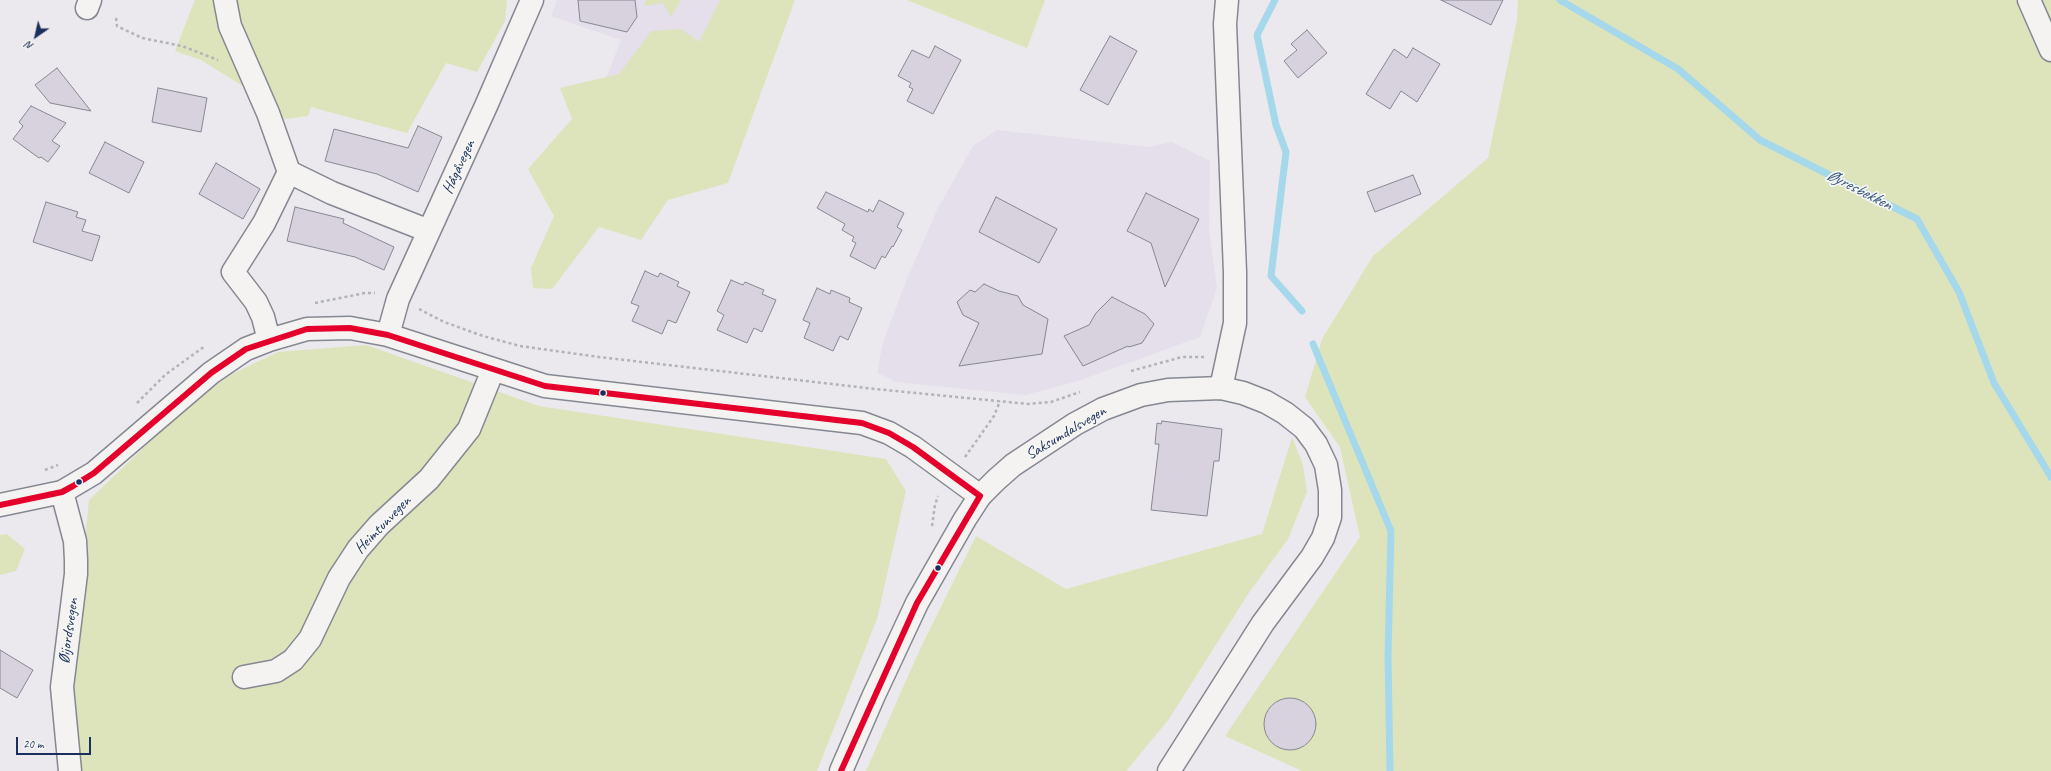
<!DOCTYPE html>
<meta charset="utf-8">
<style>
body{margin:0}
#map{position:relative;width:2051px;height:771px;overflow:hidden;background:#ebe9ed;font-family:Caveat,sans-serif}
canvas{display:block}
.north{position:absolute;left:16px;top:16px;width:40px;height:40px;-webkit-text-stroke:3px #f6f6f2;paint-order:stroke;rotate:214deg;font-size:11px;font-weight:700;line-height:16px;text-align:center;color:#1b2f5e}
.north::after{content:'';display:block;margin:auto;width:14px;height:18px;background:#1b2f5e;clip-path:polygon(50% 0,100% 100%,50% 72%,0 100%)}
.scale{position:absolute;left:16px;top:737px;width:75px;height:18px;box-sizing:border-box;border:2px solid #1b2f5e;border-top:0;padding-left:5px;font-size:12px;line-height:14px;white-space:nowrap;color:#1b2f5e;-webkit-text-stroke:3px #f6f6f2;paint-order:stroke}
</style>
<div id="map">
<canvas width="2051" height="771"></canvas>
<div class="north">N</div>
<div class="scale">20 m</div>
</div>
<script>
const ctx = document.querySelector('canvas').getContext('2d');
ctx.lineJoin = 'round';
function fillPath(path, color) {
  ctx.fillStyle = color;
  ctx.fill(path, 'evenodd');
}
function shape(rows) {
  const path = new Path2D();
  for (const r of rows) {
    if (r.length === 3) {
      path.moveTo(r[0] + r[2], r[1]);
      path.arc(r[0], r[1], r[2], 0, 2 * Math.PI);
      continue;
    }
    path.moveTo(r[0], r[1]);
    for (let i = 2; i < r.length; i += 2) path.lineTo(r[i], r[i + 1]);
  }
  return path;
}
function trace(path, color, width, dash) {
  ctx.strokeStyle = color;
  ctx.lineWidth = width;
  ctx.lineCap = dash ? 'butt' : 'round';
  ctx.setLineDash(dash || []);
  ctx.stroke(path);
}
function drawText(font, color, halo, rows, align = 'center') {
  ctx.font = font + ' Caveat,sans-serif';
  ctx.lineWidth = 3.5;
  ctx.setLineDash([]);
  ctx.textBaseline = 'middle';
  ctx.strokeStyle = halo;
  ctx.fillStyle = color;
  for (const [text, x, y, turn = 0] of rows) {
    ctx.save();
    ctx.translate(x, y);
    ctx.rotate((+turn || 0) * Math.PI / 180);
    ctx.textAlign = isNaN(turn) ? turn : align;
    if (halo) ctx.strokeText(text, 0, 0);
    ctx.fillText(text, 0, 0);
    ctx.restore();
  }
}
fillPath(shape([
 [557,0,726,0,702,58,598,99,621,40,551,16],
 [997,130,1148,147,1172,142,1210,161,1209,232,1217,288,1200,337,1078,381,1025,395,896,382,878,373,882,345,906,281,937,210,973,146]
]), '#e4dfeb');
fillPath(shape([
 [195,0,507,0,505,21,477,72,446,63,407,133,311,107,308,116,279,120,246,88,201,60,175,51],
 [646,0,681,0,671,17,663,3,644,6],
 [720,0,795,0,728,183,668,200,641,240,599,227,552,289,533,288,531,268,554,216,528,169,572,119,560,88,619,74,651,31,681,29,699,42],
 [907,0,1045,0,1027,48],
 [1518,0,2051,0,2051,771,1302,771,1225,736,1360,537,1340,447,1305,397,1322,339,1373,256,1488,158,1517,20],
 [366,345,539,406,886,459,906,491,877,619,817,771,78,771,70,685,89,500,181,412,230,375,278,352],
 [1292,437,1303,465,1307,492,1288,539,1248,594,1169,719,1126,771,866,771,920,649,976,536,1066,589,1262,534],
 [7,534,25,549,16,571,0,575,0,535]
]), '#dde4bb');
trace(shape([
 [1275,0,1257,35,1276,125,1286,152,1271,276,1302,311],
 [1560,0,1678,69,1760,140,1917,219,1959,292,1994,383,2051,477],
 [1313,344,1391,531,1388,656,1390,771]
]), '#a6d8eb', 7);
const building = shape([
 [578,0,635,0,637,17,627,32,580,21,578,0],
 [1441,0,1503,0,1491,25,1441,0],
 [1307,30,1327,53,1298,78,1284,61,1297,50,1291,44,1307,30],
 [1110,36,1137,51,1108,105,1080,90,1110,36],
 [935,46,961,60,933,114,907,101,913,89,909,87,911,83,898,76,912,50,929,58,935,46],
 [1413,48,1440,64,1417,102,1401,91,1390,109,1366,94,1394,49,1407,58,1413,48],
 [57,68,91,111,50,103,35,85,57,68],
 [158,88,207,98,201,132,152,122,158,88],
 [31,106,66,123,52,141,60,146,48,162,41,157,39,158,13,139,23,126,19,122,31,106],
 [418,126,442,137,418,192,377,174,325,161,334,129,408,148,418,126],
 [105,142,144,162,129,193,89,173,105,142],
 [216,163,260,189,243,219,199,194,216,163],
 [1413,175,1421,194,1375,212,1367,192,1413,175],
 [826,192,868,212,869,209,873,212,879,200,904,213,897,227,902,230,893,247,892,246,885,258,882,256,875,269,850,256,856,243,852,241,854,237,842,230,845,224,817,208,826,192],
 [1146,193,1199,219,1165,287,1151,243,1127,231,1146,193],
 [996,197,1057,229,1039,263,979,232,996,197],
 [46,202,78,212,76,217,86,220,82,231,100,236,92,261,33,242,46,202],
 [295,207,344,219,343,223,394,247,384,270,355,257,287,241,295,207],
 [645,271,658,277,660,273,679,282,677,286,690,292,676,323,668,320,662,334,632,321,639,306,631,303,645,271],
 [731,280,743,285,745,282,764,290,762,294,776,300,762,332,754,328,747,343,717,330,724,315,717,311,731,280],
 [984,284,999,291,1018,296,1023,305,1048,319,1042,354,959,366,979,323,963,315,957,302,970,290,975,292,984,284],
 [817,288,830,294,831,290,850,298,849,302,862,308,848,340,840,336,833,351,804,338,810,323,803,320,817,288],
 [1112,297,1145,314,1154,324,1142,343,1129,347,1128,346,1083,366,1064,336,1089,325,1096,313,1112,297],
 [1162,421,1222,429,1219,461,1214,461,1207,516,1151,510,1159,444,1155,444,1157,423,1161,424,1162,421],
 [0,650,33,670,17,698,0,688,0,650],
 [1290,724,26]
]);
fillPath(building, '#d7d2dd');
trace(building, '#858892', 1);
const minor = shape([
 [225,0,230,26,268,113,289,172,332,193,429,231],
 [2029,0,2051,50],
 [87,8,90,0],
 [388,335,398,299,486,106,532,0],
 [269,340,263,317,256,302,233,272,264,223,289,172],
 [1221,388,1235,323,1235,272,1225,24,1227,0],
 [62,492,75,541,76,560,76,574,62,687,70,771],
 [0,505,62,492,94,473,211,373,246,349,269,340,307,329,350,328,388,335,545,386,862,423,889,433,913,447,980,496],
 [244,677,276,671,293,660,310,639,339,578,358,549,379,525,429,479,469,429,493,370]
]);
const major = shape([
 [841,771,874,695,917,603,965,519,980,496,996,480,1013,465,1075,424,1103,409,1141,395,1168,390,1221,388,1243,393,1266,402,1285,413,1304,428,1316,444,1326,465,1330,490,1330,517,1323,538,1312,557,1263,623,1169,771]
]);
trace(minor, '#858892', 25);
trace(major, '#858892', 25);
trace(shape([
 [116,18,117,26,142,38,182,46,218,60],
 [315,303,365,293,375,293],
 [419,309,444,322,483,336,520,346,599,357,875,389,1028,404,1051,402,1080,392],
 [1131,371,1182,357,1204,357],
 [137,403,165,375,205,346],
 [965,457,994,416,1000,401],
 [45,470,58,465],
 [932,526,935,505,938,496]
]), '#b0b3b8', 2.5, [3, 3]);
trace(minor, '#f4f3f2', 22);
trace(major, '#f4f3f2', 22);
trace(shape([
 [0,505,62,492,73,486,94,473,211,373,246,349,307,329,350,328,388,335,545,386,862,423,889,433,913,447,980,496,917,603,841,771]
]), '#e4002b', 6);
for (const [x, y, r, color] of [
 [603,393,3.5,"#1b2f5e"],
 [79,482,3.5,"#1b2f5e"],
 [938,568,3.5,"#1b2f5e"]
]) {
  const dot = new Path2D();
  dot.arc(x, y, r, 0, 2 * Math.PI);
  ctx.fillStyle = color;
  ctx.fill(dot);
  trace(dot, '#f6f6f2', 1.5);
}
drawText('16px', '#1b2f5e', '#f6f6f2', [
 ["Hågåvegen",459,167,-65],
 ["Saksumdalsvegen",1066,433,-31],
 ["Heimtunvegen",383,525,-46],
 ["Øijordsvegen",69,631,-82]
]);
drawText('italic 17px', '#365781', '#f6f6f2', [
 ["Øyresbekken",1859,190,27]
]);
</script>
